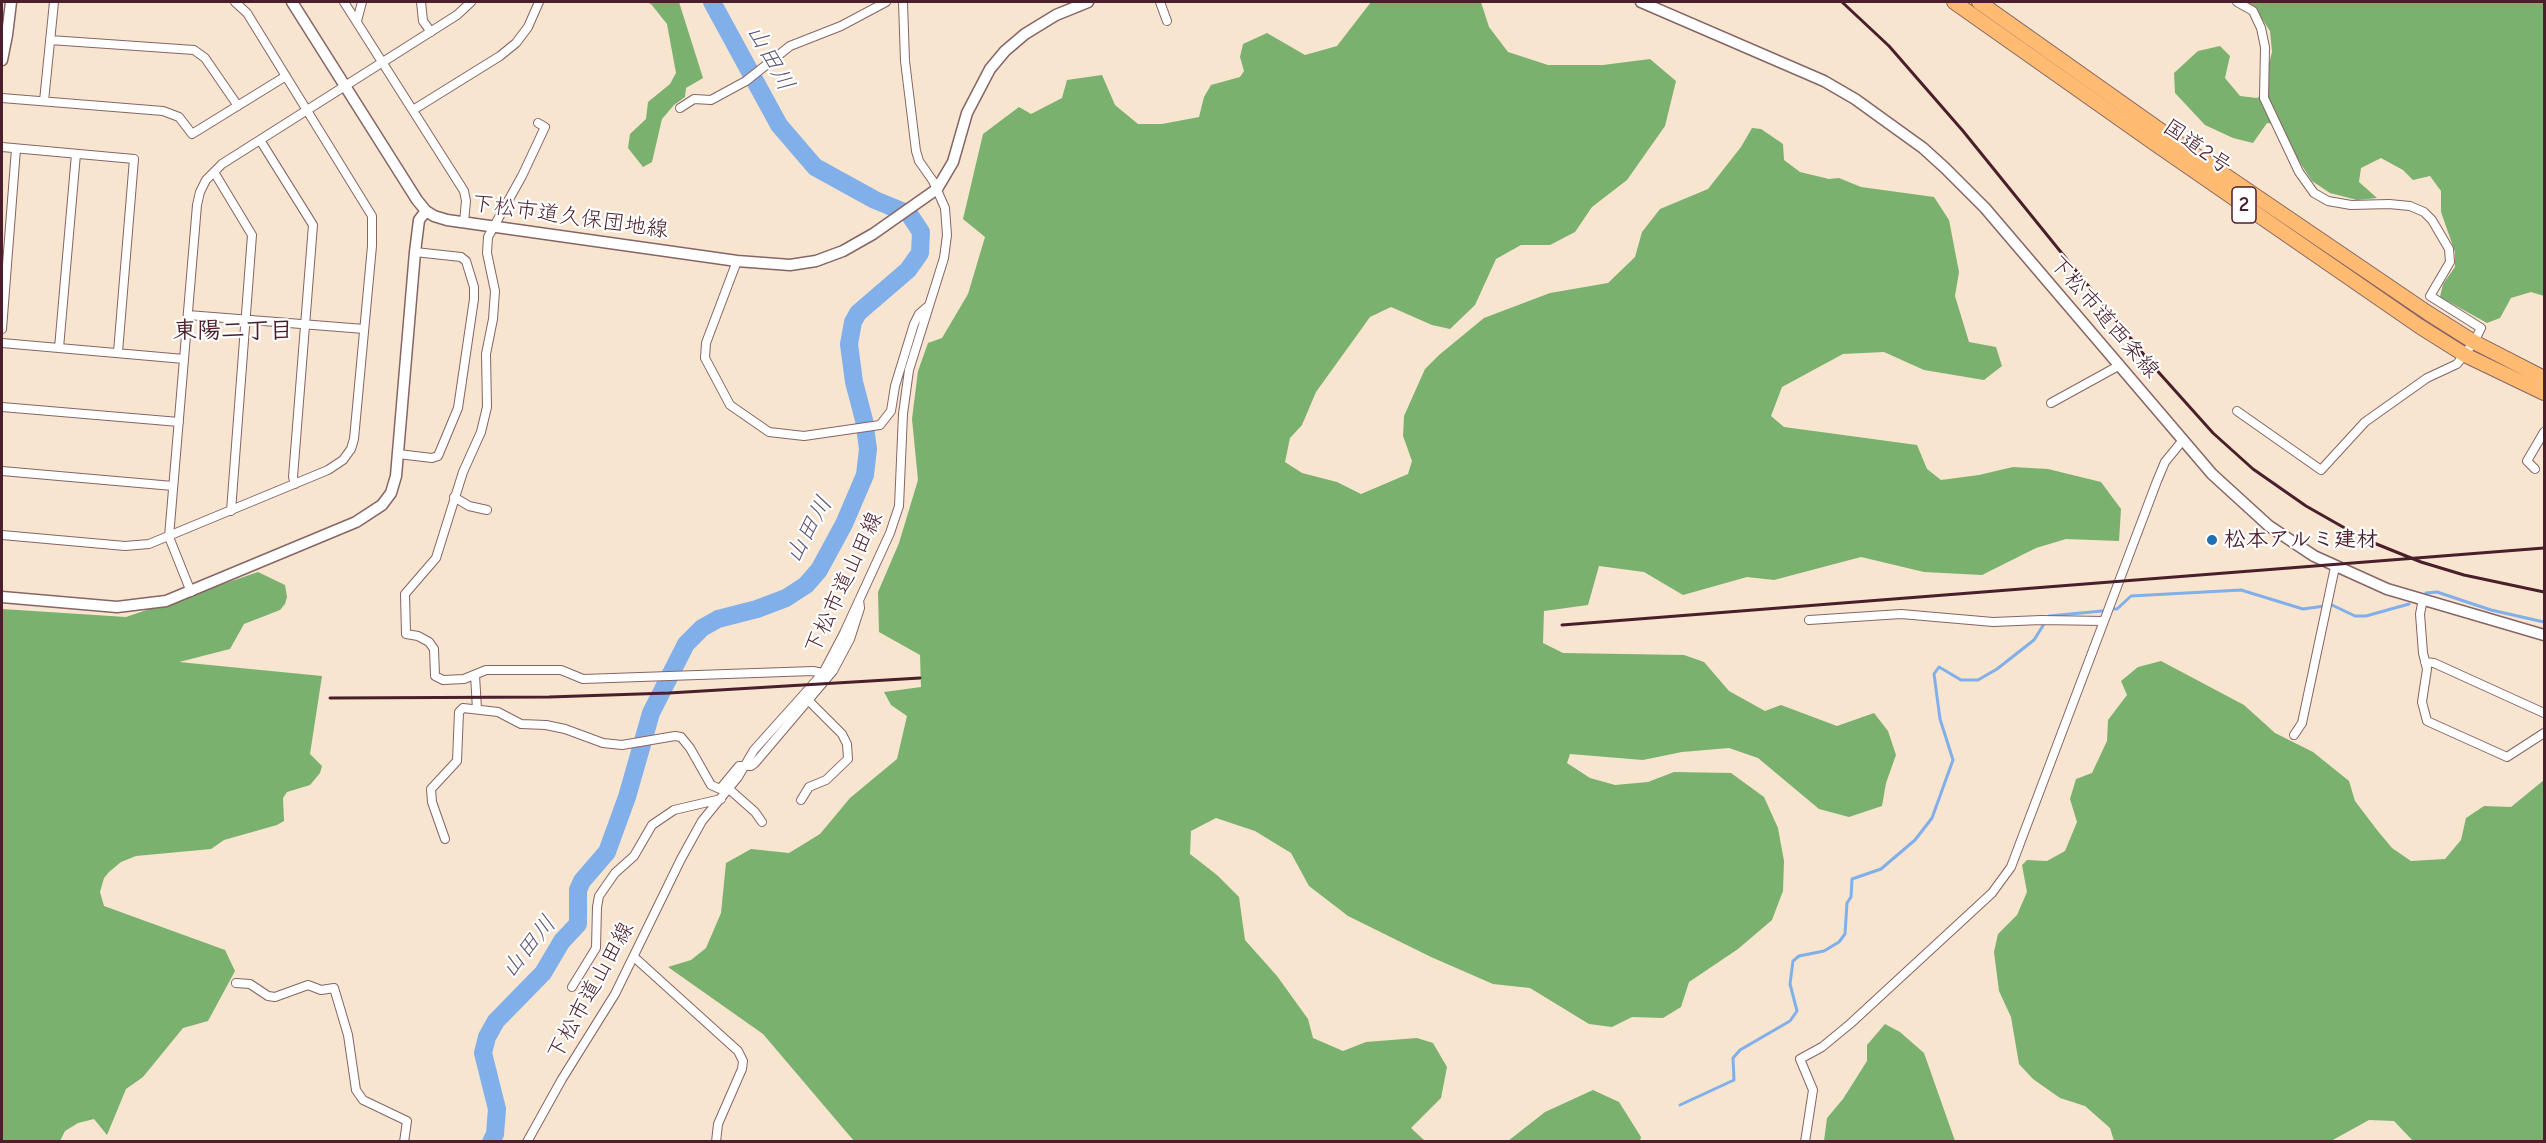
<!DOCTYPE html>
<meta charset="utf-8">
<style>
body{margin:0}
#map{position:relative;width:2546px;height:1143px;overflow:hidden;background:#f7e5d0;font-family:"Comic Neue",sans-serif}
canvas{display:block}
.frame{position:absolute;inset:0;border:3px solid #4a1f2b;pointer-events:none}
</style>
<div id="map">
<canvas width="2546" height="1143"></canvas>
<div class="frame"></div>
</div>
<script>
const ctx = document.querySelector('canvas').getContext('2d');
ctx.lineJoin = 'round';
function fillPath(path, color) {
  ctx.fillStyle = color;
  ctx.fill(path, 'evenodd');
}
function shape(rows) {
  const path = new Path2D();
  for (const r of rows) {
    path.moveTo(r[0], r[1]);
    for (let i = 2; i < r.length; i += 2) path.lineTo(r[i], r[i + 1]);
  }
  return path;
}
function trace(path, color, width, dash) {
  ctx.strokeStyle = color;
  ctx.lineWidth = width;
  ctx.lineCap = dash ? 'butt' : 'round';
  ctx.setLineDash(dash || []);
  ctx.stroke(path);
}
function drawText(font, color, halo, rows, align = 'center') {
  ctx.font = font + ' "Comic Neue","Klee One",sans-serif';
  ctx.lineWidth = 4.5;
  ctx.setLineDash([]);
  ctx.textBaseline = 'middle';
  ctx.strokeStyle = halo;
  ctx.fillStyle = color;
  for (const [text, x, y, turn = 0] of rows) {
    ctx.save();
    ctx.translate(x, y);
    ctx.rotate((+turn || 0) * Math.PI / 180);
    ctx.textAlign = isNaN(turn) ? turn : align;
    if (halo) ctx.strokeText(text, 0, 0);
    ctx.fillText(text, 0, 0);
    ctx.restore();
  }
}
fillPath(shape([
 [645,2,679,2,703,78,686,88,685,97,674,105,662,119,652,162,643,167,628,148,630,134,646,119,648,102,670,84,676,73,667,24,651,4],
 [1371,2,1481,2,1489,27,1508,52,1548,65,1603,65,1650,59,1676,81,1665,126,1627,180,1592,207,1575,232,1550,245,1521,245,1496,259,1475,305,1450,329,1432,325,1391,307,1370,317,1316,392,1302,425,1290,438,1285,462,1302,473,1337,482,1361,494,1408,474,1412,461,1403,436,1404,416,1425,369,1439,355,1484,318,1550,293,1608,283,1635,257,1642,232,1660,209,1708,189,1741,147,1752,128,1761,129,1783,144,1784,160,1800,172,1829,179,1839,178,1861,187,1934,197,1949,220,1959,272,1955,296,1969,342,1996,347,2002,366,1984,380,1924,370,1884,352,1843,354,1782,387,1771,416,1784,427,1917,445,1927,469,1941,480,1979,475,2013,467,2048,469,2101,482,2121,509,2119,541,2066,539,2036,548,1982,575,1924,572,1861,557,1774,580,1747,577,1683,595,1644,572,1599,566,1588,605,1544,611,1543,643,1563,653,1684,655,1704,662,1729,691,1765,711,1781,705,1837,726,1874,713,1888,731,1896,755,1886,783,1882,806,1849,817,1819,809,1758,758,1729,748,1682,752,1643,760,1570,754,1567,763,1590,778,1615,785,1648,782,1674,772,1731,773,1764,797,1778,828,1784,861,1783,891,1772,920,1738,949,1689,982,1681,1007,1663,1018,1632,1017,1612,1027,1589,1024,1530,988,1493,984,1431,957,1348,916,1309,886,1291,853,1255,831,1216,818,1191,831,1190,854,1217,875,1239,897,1245,940,1277,976,1308,1019,1313,1038,1343,1051,1366,1042,1417,1038,1433,1043,1447,1067,1441,1098,1411,1128,1425,1141,854,1141,763,1034,668,967,691,960,706,948,721,913,726,863,751,849,789,853,820,834,850,798,897,759,907,716,891,705,884,692,921,687,920,655,879,632,878,592,899,543,918,480,912,419,918,371,928,343,942,338,968,294,985,237,963,219,983,134,1019,107,1031,114,1062,98,1067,80,1102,75,1115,105,1138,124,1162,124,1199,117,1204,97,1211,85,1240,77,1244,71,1240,57,1243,44,1267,33,1305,55,1337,46],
 [2246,2,2544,2,2544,296,2531,292,2511,298,2500,318,2487,323,2440,297,2443,284,2455,267,2455,252,2441,212,2441,191,2430,176,2413,180,2403,170,2381,158,2361,168,2359,182,2377,198,2357,200,2330,193,2312,181,2293,152,2280,125,2267,123,2253,143,2233,138,2205,125,2175,93,2174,73,2198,51,2220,46,2230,56,2225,78,2240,96,2257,98,2268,91,2267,71,2272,52,2270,31,2254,7],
 [258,572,285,585,287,597,285,604,280,610,244,624,230,649,179,662,322,676,310,754,322,766,320,773,310,785,287,792,283,798,284,821,277,825,224,840,211,849,136,856,121,862,109,872,104,878,100,892,104,906,225,950,235,971,208,1021,183,1028,143,1077,126,1089,107,1135,94,1119,78,1123,65,1131,60,1141,2,1141,2,609,126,617],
 [2161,661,2244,705,2275,733,2313,752,2349,781,2355,801,2377,830,2392,848,2411,861,2445,859,2461,840,2466,818,2484,806,2511,807,2544,780,2544,1141,2413,1141,2394,1121,2369,1120,2331,1141,2114,1141,2110,1128,2085,1106,2060,1098,2033,1079,2019,1064,2011,1017,1999,991,1994,952,1998,934,2017,915,2027,892,2022,865,2027,860,2047,861,2065,851,2077,822,2070,799,2076,779,2092,773,2107,741,2108,720,2127,695,2121,681,2138,667],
 [1885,1024,1900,1032,1924,1053,1955,1141,1824,1141,1827,1118,1843,1099,1867,1061,1867,1045],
 [1593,1090,1619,1102,1641,1137,1640,1141,1508,1141,1545,1112]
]), '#7ab16e');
trace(shape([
 [2426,593,2437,592,2491,610,2544,622],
 [2114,609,2117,609,2131,596,2241,590,2303,609,2332,605,2355,616,2366,616,2409,604],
 [2049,616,2102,611],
 [1680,1105,1734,1080,1733,1058,1740,1050,1790,1021,1797,1011,1790,984,1793,961,1799,956,1824,951,1839,942,1845,934,1847,903,1851,897,1852,879,1881,869,1915,840,1932,818,1953,760,1940,719,1934,674,1939,667,1961,680,1978,680,1997,669,2034,640,2044,624]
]), '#80afea', 3);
trace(shape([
 [491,1142,495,1134,497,1109,483,1053,487,1037,496,1021,543,973,562,941,578,924,578,890,582,881,607,852,627,797,651,713,686,644,702,628,718,619,757,609,786,598,806,585,819,570,844,524,865,475,868,449,864,420,854,382,849,344,853,322,858,313,908,270,920,253,921,232,909,214,875,200,815,167,779,125,712,2]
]), '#80afea', 18);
const minor = shape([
 [344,2,464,191,466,201,464,222],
 [421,2,423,21,431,32],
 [1160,2,1167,21],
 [357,21,362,2],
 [50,40,194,50,205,58,238,106],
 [2,98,163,111,179,117,192,134,286,76],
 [44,101,54,2],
 [680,108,694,99,711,100,746,81,790,46,841,26,886,2],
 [413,110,500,56,516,43,528,27,539,2],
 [538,123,545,127,522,176,488,237,487,253,495,291,493,319,486,354,487,407,481,432,463,472,436,558,405,594,406,634,418,636,429,642,434,649,435,676,443,680,464,679,486,670,561,670,583,679,813,671,823,673],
 [260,140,313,225,293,477,295,484],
 [2,147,134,159,118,352],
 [214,172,252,235,231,511],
 [737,261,706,343,705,358,730,405,769,432,804,436,880,425,891,411,895,386,914,324,919,314,927,307],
 [188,315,364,329],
 [2,329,16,149],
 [2,343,184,359],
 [59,348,76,154],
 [2051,403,2120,365],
 [2,407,179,422],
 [2237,411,2321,470,2365,422,2427,378,2457,364,2474,342,2481,328,2430,296,2450,262,2449,249,2432,220,2424,212,2410,206,2389,204,2351,205,2328,201,2314,193,2299,172,2264,98,2265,47,2261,28,2253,11,2237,2],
 [398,454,432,458,438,456,458,408,474,299,474,287,466,261,461,257,415,252],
 [2535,469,2527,461,2544,432],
 [2,471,173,486],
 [454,497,469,506,487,510],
 [2,535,125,546,149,544,328,470,343,460,351,449,354,439,372,246,372,216,247,13,235,2],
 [191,592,169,537,197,205,200,192,206,180,222,164,457,15,471,2],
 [2423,599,2420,614,2423,653,2427,669,2422,702,2427,721,2507,757,2544,733],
 [1809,620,1901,614,1993,622,2041,620,2104,621],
 [2425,662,2434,663,2544,713],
 [475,675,477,709],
 [2294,735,2302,723,2335,567],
 [729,789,755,812,762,822],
 [801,800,809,787,826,780,848,759,847,744,842,734,808,700],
 [445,839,432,802,431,789,457,761,459,712,463,708,498,712,521,724,546,725,565,729,603,743,622,745,675,736,681,737,690,748,711,785,720,789,739,766,751,766,755,763,833,671,850,639,860,608,859,600],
 [634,957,738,1051,743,1061,742,1069,718,1124,716,1142],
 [236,983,250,984,268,996,275,997,308,985,321,990,334,988,348,1035,356,1090,363,1100,407,1121,404,1142],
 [572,987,596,948,597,907,599,896,615,873,634,856,652,825,674,810,721,799],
 [527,1142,562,1079,615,994,681,859,702,821,738,777,754,750,823,673,844,633,890,533,899,506,903,414,909,370,944,258,947,235,945,208,933,181,919,161,916,151,905,61,903,2],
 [1805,1142,1813,1090,1800,1059,1822,1047,1850,1024,1992,893,2011,867,2157,481,2165,462,2183,440]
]);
const tertiary = shape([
 [292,2,417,200,426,211,434,216,447,220,737,261,790,265,816,261,843,251,873,234,937,189,953,162,967,113,990,69,1005,51,1025,34,1056,15,1088,2],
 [1641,2,1824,81,1855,99,1923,148,1945,168,1985,208,2212,474,2269,526,2314,556,2387,589,2544,635],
 [2,60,7,35,11,2],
 [2,597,117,607,166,601,356,522,382,505,391,493,396,476,415,252,419,220,426,211]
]);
const trunk = shape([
 [1954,2,2154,143,2419,326,2465,355,2544,393],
 [1979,2,2191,152,2428,313,2474,342,2544,378]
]);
trace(minor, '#876465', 10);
trace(tertiary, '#876465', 13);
trace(trunk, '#876465', 16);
trace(minor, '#fff', 8);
trace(tertiary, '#fff', 10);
trace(trunk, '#ffbb71', 14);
trace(shape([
 [1842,2,1889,46,1963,131,2153,366,2213,433,2253,469,2306,506,2364,539,2421,562,2464,575,2544,592],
 [1562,625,2544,548],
 [330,698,549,697,669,693,920,678]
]), '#4a1f2b', 3);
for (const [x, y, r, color] of [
 [2212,540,6,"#1f6fb2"]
]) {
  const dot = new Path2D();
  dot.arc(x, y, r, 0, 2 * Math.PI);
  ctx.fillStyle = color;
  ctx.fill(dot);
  trace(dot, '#fff', 2);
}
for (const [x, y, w] of [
 [2244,205,24]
]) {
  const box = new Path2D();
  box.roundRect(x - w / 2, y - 18, w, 36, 4.5);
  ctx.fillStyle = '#fff';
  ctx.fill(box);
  trace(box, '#4a1f2b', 1.5);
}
drawText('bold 21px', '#4a1f2b', null, [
 ["2",2244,205]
]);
drawText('22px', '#4a1f2b', '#fff', [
 ["国道2号",2197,147,35],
 ["下松市道久保団地線",570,217,8],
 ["下松市道西条線",2104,317,49],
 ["下松市道山田線",844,583,-65],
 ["下松市道山田線",591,991,-61]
]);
drawText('bold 22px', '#4a1f2b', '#fff', [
 ["松本アルミ建材",2224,540]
], 'left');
drawText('italic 24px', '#605977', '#fff', [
 ["山田川",770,58,61],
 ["山田川",809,530,-61],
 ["山田川",529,947,-51]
]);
drawText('bold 24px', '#4a1f2b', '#fff', [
 ["東陽二丁目",233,331]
]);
</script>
